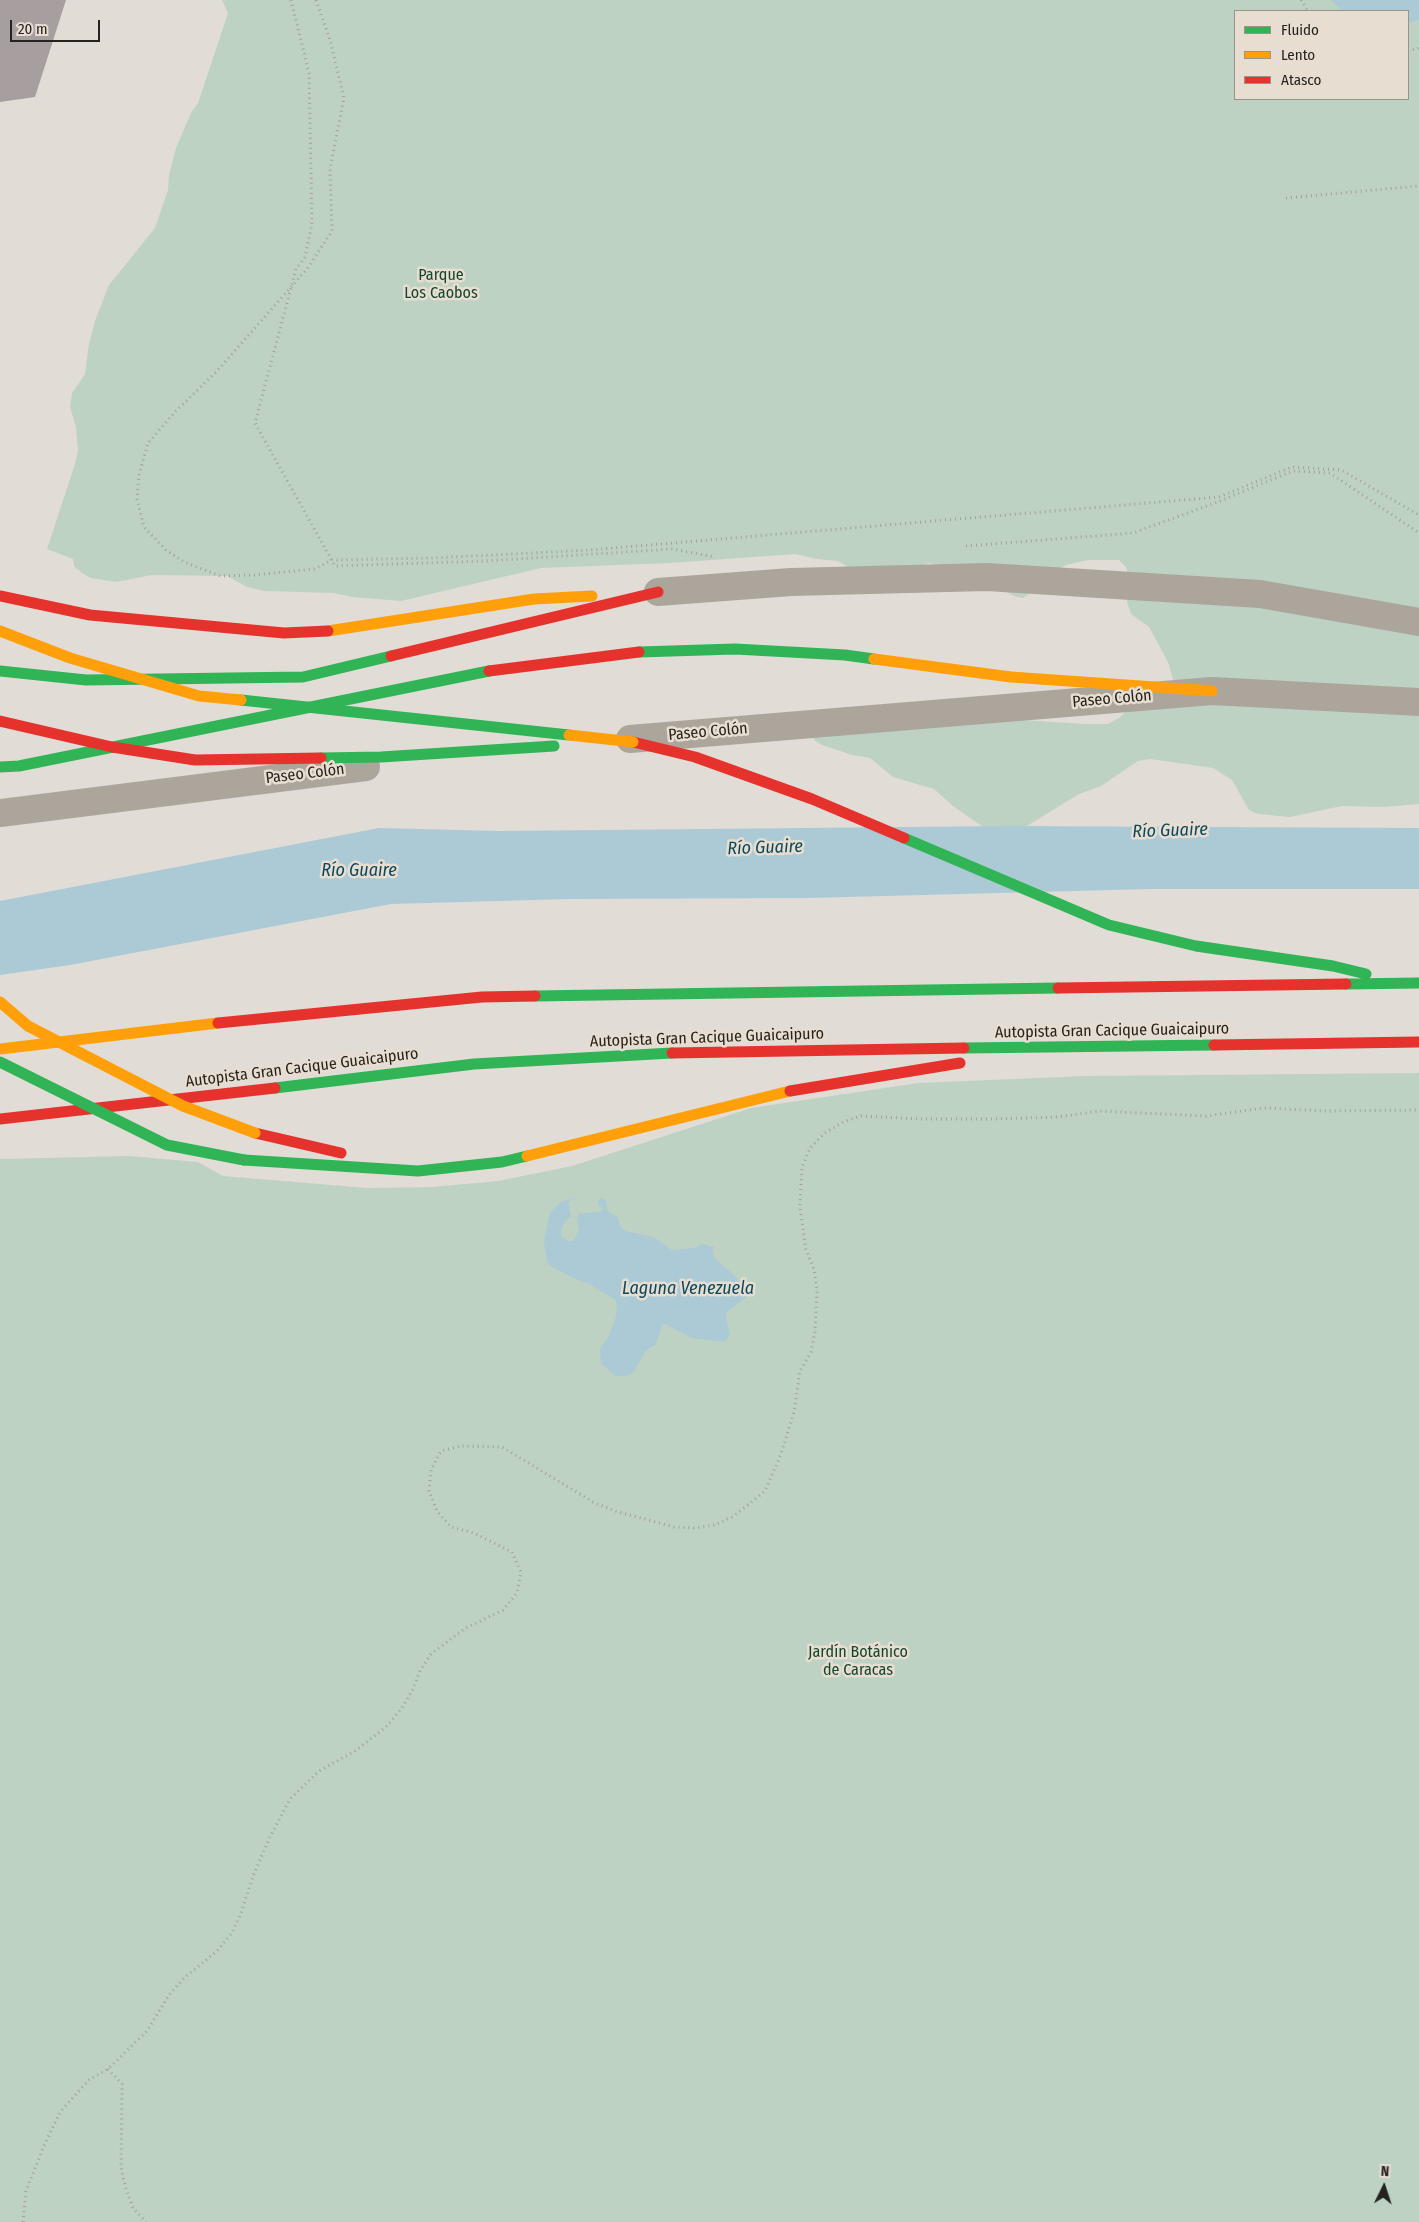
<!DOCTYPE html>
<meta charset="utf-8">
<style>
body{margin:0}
#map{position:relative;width:1419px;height:2222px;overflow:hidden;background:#e2dcd6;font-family:"Fira Sans Condensed",sans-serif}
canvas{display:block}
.legend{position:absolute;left:1234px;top:10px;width:175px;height:90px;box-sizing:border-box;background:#e7ddd1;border:1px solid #9a9389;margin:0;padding:6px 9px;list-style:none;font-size:15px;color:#26231e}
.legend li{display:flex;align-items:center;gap:10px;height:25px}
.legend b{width:25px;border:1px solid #9a9389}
.north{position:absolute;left:1359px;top:2162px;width:50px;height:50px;-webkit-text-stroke:4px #e7ddd1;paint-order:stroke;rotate:4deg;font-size:14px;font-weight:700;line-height:20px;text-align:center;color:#26231e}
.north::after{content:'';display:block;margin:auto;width:18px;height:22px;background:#26231e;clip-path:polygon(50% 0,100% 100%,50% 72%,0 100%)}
.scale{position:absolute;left:10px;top:20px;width:90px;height:22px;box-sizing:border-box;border:2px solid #26231e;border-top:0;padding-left:6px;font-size:15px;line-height:18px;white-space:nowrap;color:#26231e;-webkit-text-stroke:4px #e7ddd1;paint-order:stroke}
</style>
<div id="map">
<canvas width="1419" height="2222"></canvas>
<ul class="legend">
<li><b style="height:6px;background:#30b455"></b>Fluido</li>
<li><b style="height:6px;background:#ff9f0a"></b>Lento</li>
<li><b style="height:6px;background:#e5322d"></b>Atasco</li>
</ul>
<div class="north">N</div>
<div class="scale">20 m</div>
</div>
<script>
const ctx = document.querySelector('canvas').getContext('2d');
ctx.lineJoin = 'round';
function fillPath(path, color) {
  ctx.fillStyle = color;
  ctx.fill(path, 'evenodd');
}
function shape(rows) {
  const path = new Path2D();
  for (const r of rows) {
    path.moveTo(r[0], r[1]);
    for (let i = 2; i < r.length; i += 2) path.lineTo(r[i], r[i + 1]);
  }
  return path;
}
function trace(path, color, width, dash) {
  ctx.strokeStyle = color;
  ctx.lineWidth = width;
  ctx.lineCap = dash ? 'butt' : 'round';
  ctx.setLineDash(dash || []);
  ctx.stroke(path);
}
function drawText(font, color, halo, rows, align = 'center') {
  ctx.font = font + ' "Fira Sans Condensed",sans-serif';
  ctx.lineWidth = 5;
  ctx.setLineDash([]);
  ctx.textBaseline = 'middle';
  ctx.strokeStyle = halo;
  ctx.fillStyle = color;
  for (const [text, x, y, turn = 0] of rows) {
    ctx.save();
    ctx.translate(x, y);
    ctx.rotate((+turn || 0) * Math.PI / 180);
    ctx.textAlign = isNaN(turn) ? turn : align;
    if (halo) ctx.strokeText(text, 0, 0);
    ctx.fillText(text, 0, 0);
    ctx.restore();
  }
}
fillPath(shape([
 [222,0,1419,0,1419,804,1383,807,1342,806,1290,817,1258,814,1249,810,1232,780,1213,768,1150,759,1138,761,1101,786,1079,794,1022,829,989,831,953,806,934,789,893,777,870,758,852,755,822,745,814,740,813,729,964,716,1084,724,1108,724,1119,718,1128,709,1173,679,1168,662,1149,627,1131,614,1127,602,1129,578,1126,567,1119,560,1088,560,1066,565,1047,575,1031,592,1023,598,1014,596,964,569,929,563,907,570,855,571,838,561,817,559,796,554,669,563,541,568,401,601,352,597,334,593,264,591,247,587,227,576,152,575,116,582,91,578,82,573,74,566,73,559,47,549,75,464,78,450,76,427,70,407,72,393,85,374,89,344,95,321,109,285,155,228,168,190,169,175,176,148,191,113,198,103,228,13],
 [1235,11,1408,11,1408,99,1235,99],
 [1419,1073,1419,2222,0,2222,0,1159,129,1156,198,1162,223,1176,367,1188,431,1187,498,1181,572,1166,751,1108,918,1083,1085,1076]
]), '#bed2c3');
fillPath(shape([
 [1331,0,1419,0,1419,20,1408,23,1408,11,1342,11],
 [1008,826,1419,828,1419,889,1151,889,809,898,569,899,391,904,70,965,0,975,0,901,379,828,499,831],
 [577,1197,568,1202,571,1216,565,1222,561,1230,562,1237,568,1241,573,1241,579,1232,577,1220,579,1214,602,1211,603,1209,598,1204,598,1201,602,1198,606,1200,607,1211,618,1217,621,1228,625,1231,654,1237,672,1250,694,1248,701,1244,715,1247,712,1249,714,1258,735,1276,748,1294,745,1298,727,1312,726,1318,730,1334,728,1338,723,1342,692,1338,665,1324,662,1325,656,1344,646,1351,633,1373,624,1376,616,1376,601,1364,600,1349,609,1335,615,1320,617,1308,616,1300,588,1283,573,1278,552,1267,547,1262,544,1242,550,1212,561,1202]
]), '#abcad5');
fillPath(shape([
 [0,0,66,0,35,97,0,102]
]), '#a79ea0');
trace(shape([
 [291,0,309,73,312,224,305,257,296,269,255,423,335,566,485,561,672,549,715,557],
 [316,0,330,40,344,98,330,169,332,231,307,269,217,371,175,412,148,443,139,475,137,499,144,527,166,550,184,562,220,576,255,575,314,569,332,560,432,558,590,550,1219,497,1292,467,1341,470,1419,515],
 [1301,0,1308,11],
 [1408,51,1419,48],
 [1286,198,1419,186],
 [966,546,1133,533,1220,501,1293,471,1330,473,1419,533],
 [108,2069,122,2084,121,2168,126,2189,133,2208,146,2222],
 [23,2222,26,2191,43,2148,60,2112,89,2080,108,2069,147,2031,169,1995,184,1978,217,1951,231,1934,240,1916,253,1876,270,1837,290,1799,319,1771,355,1751,387,1726,401,1709,412,1691,420,1671,431,1654,464,1629,503,1610,517,1593,521,1572,512,1552,474,1533,451,1527,437,1511,429,1491,431,1470,441,1451,461,1446,502,1447,593,1502,615,1511,674,1527,696,1528,715,1525,734,1516,765,1491,781,1454,794,1412,800,1371,811,1352,815,1332,817,1290,814,1269,806,1250,800,1208,801,1187,802,1167,810,1148,825,1133,843,1122,861,1116,922,1119,994,1119,1058,1117,1100,1111,1206,1116,1264,1108,1327,1111,1419,1110]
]), '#a69f98', 3, [1, 4]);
trace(shape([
 [658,592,791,582,987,577,1260,594,1419,622],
 [630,739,1212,691,1419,702],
 [0,813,366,767]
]), '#aca59b', 28);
trace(shape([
 [639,652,735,649,845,655,874,659],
 [0,671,86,680,303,677,391,656],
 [0,767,19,766,489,671],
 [904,838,1109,925,1196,946,1333,966,1366,974],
 [1346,984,1419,983],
 [535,996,1058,988],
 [964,1048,1214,1045],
 [275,1088,474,1064,672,1053],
 [244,1160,418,1171,502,1162,527,1156]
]), '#30b455', 11);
trace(shape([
 [328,631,534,599,592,596],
 [874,659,1011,677,1212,691],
 [0,1049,218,1023],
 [527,1156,790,1091]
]), '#ff9f0a', 11);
trace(shape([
 [0,596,90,615,284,633,328,631],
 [391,656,658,592],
 [489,671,639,652],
 [633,742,695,757,812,799,904,838],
 [1058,988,1346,984],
 [218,1023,482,997,535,996],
 [1214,1045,1419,1042],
 [672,1053,964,1048],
 [790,1091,960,1063],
 [0,1119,275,1088],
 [255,1133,341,1153]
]), '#e5322d', 11);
trace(shape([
 [241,700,569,735],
 [321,758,381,757,554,746],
 [0,1062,167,1145,244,1160]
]), '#30b455', 11);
trace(shape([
 [0,631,70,658,199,696,241,700],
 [569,735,633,742],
 [0,1002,28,1026,183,1106,255,1133]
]), '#ff9f0a', 11);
trace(shape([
 [0,721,112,747,195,760,321,758]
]), '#e5322d', 11);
drawText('16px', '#13462f', '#e7ddd1', [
 ["Parque",441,276],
 ["Los Caobos",441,294],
 ["Jardín Botánico",858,1653],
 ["de Caracas",858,1671]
]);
drawText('16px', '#26231e', '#e7ddd1', [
 ["Paseo Colón",1112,699,-5],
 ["Paseo Colón",708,732,-5],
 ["Paseo Colón",305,774,-7],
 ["Autopista Gran Cacique Guaicaipuro",1112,1031,-1],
 ["Autopista Gran Cacique Guaicaipuro",707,1038,-2],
 ["Autopista Gran Cacique Guaicaipuro",302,1068,-7]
]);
drawText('italic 18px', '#0a495d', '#e7ddd1', [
 ["Río Guaire",1170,831,-2],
 ["Río Guaire",765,848,-2],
 ["Río Guaire",359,871],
 ["Laguna Venezuela",688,1289]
]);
</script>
